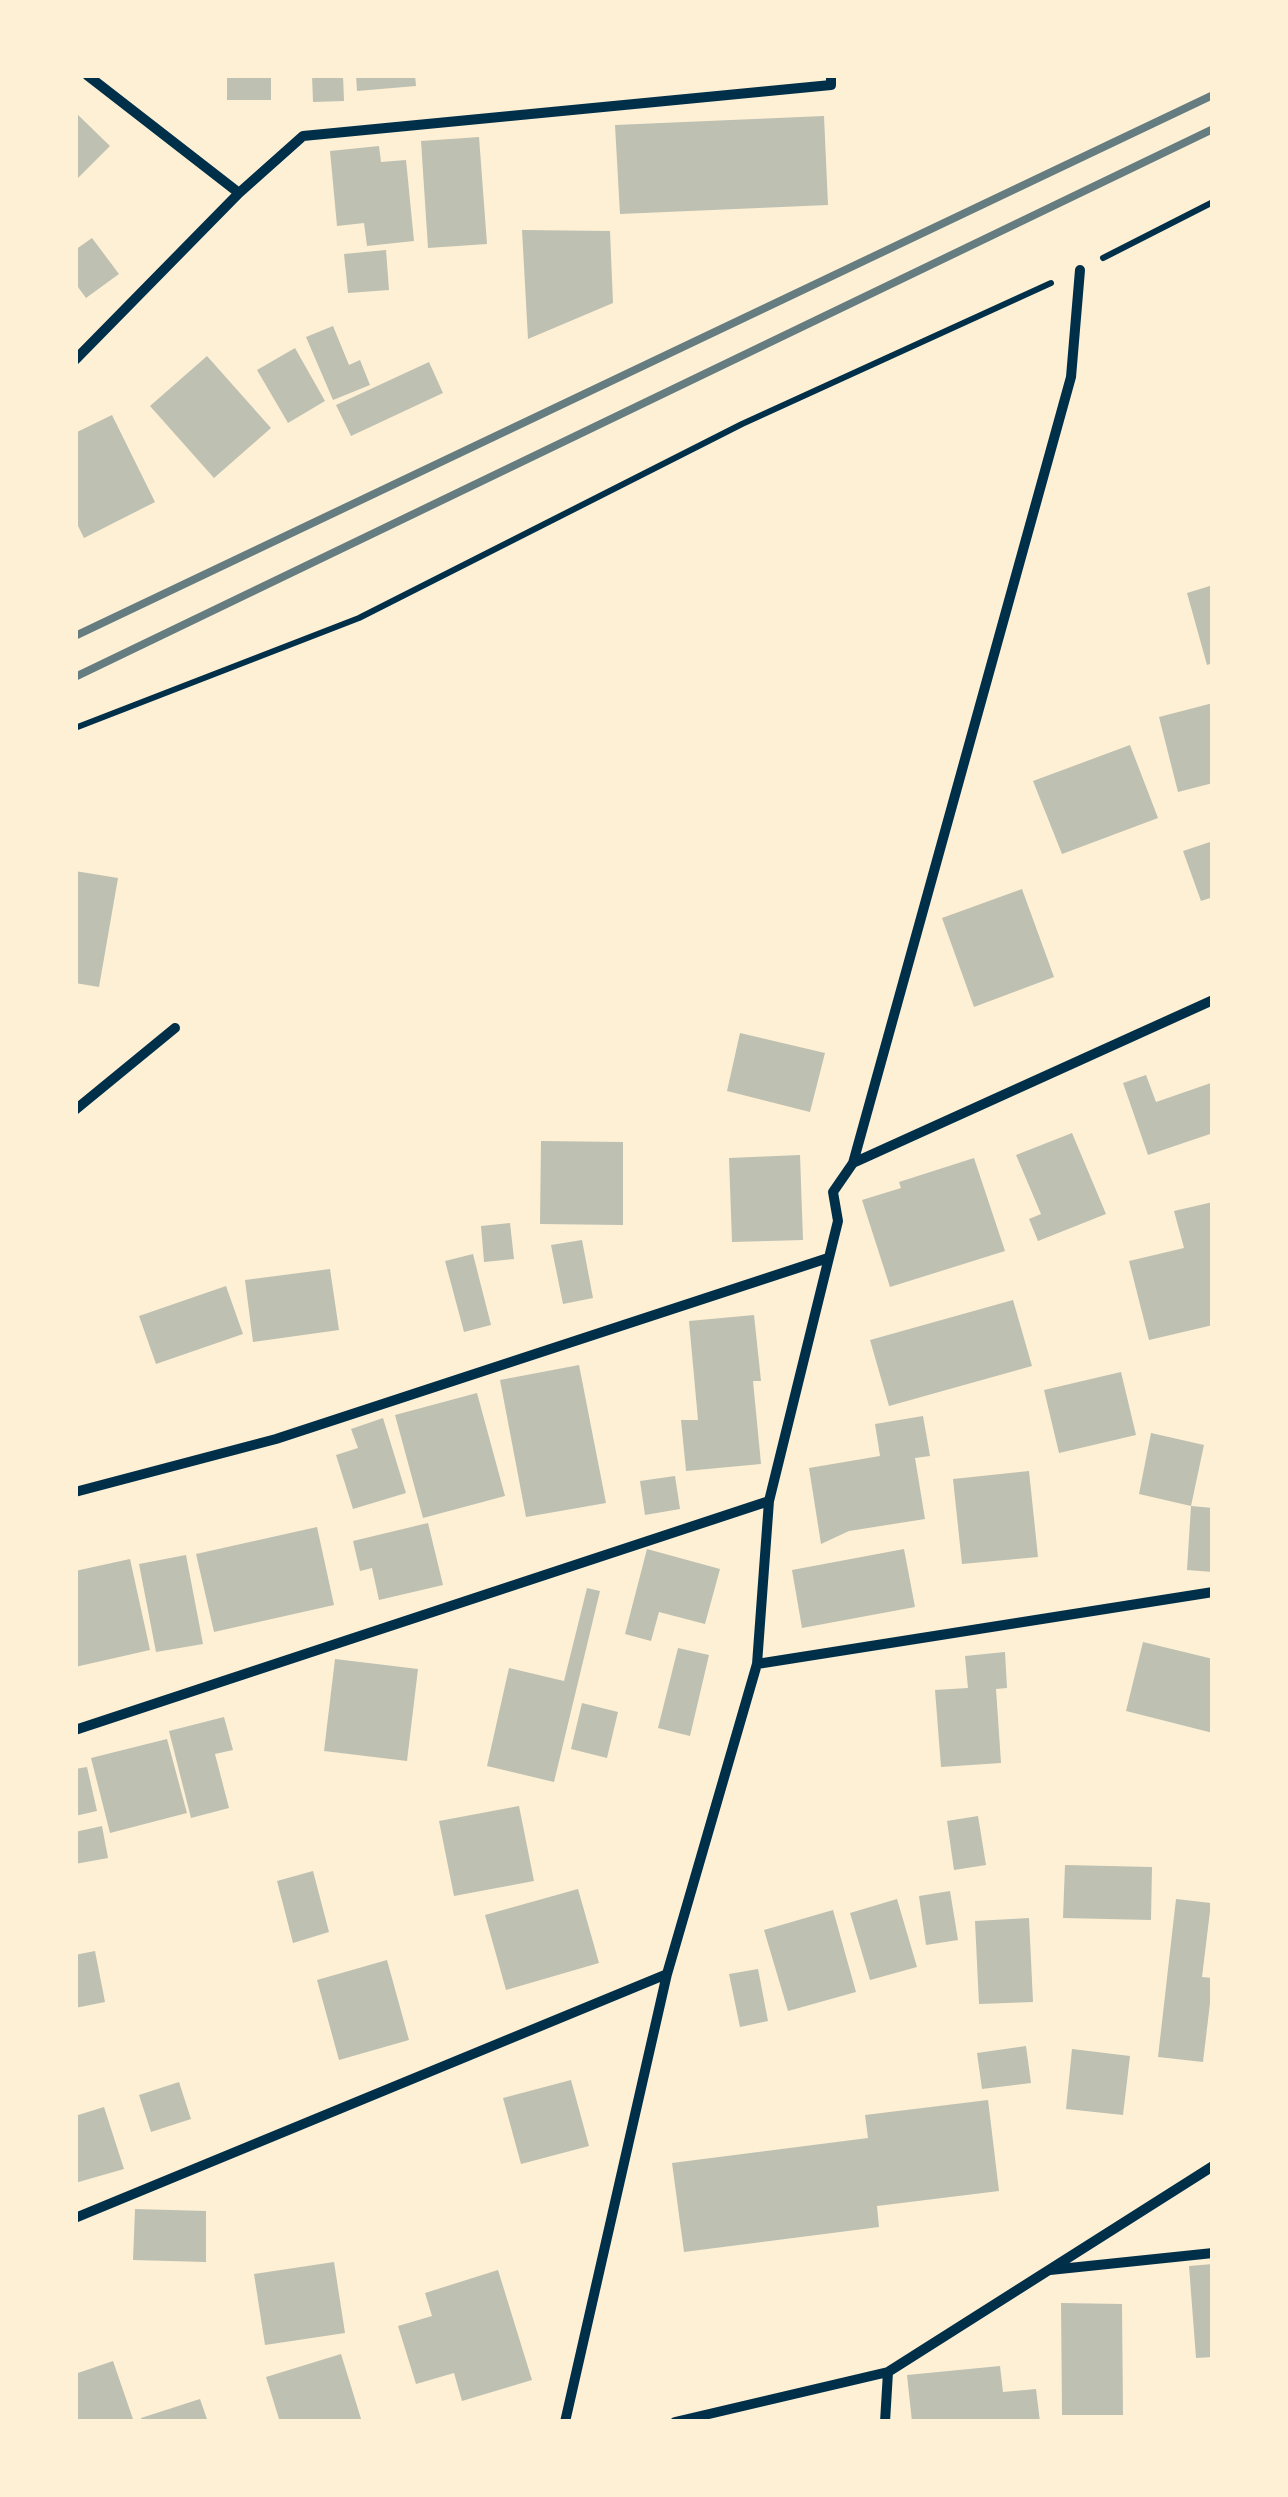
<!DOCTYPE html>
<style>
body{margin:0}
#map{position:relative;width:1288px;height:2497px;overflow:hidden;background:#fdf0d5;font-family:"Fira Sans",sans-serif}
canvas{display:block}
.frame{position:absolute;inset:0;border:78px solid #fdf0d5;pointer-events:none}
</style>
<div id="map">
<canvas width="1288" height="2497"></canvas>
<div class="frame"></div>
</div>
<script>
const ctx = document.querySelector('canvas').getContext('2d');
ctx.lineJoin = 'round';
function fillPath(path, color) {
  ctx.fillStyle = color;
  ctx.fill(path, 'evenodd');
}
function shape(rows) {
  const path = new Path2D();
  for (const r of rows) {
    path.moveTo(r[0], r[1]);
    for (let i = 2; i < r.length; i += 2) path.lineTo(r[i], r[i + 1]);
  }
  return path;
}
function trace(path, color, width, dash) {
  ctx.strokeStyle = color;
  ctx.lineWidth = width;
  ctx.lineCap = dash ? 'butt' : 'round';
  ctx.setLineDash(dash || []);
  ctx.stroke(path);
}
fillPath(shape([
 [227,75,271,75,271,100,227,100],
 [312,75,343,75,344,101,313,102],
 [356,75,415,75,416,86,357,91],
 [75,112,110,146,75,181],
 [824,116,828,205,620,214,615,125],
 [479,137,487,244,428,248,421,141],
 [379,146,381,162,406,160,414,241,367,246,364,223,337,226,330,151],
 [522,230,610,231,613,303,528,339],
 [92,238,119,274,86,298,75,283,75,250],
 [386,250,389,290,348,293,344,254],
 [333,326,349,365,360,360,370,385,333,400,306,337],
 [295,348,325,401,288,423,257,370],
 [207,356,271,428,214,478,150,406],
 [429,362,443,393,351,436,336,405],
 [112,415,155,502,84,538,75,520,75,433],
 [1213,585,1213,663,1207,665,1187,593],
 [1213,703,1213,783,1178,792,1159,717],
 [1130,745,1158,818,1062,854,1033,781],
 [1213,841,1213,897,1201,901,1183,851],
 [75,871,118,878,99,987,75,983],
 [1022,889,1054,977,974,1007,942,918],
 [740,1033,825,1053,810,1112,727,1091],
 [1146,1075,1156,1102,1211,1083,1213,1133,1148,1155,1123,1083],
 [1072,1133,1106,1214,1038,1241,1029,1219,1041,1214,1016,1155],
 [541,1141,623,1142,623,1225,540,1224],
 [800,1155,803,1240,732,1242,729,1158],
 [974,1158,1005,1251,890,1287,862,1200,901,1188,899,1182],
 [1213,1202,1213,1325,1149,1340,1129,1261,1184,1248,1174,1211],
 [510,1223,514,1259,484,1262,481,1226],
 [582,1240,593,1298,563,1304,551,1245],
 [473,1254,491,1325,464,1332,445,1261],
 [330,1269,339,1330,253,1342,245,1280],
 [226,1286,243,1334,156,1364,139,1316],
 [1013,1300,1032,1366,889,1406,870,1340],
 [754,1315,761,1381,753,1381,761,1464,686,1471,681,1420,698,1420,689,1321],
 [579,1365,606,1503,526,1517,500,1380],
 [1121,1372,1136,1435,1059,1453,1044,1390],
 [477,1393,505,1496,423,1518,395,1415],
 [923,1416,930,1456,915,1458,925,1519,849,1531,821,1544,809,1468,880,1456,875,1424],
 [383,1418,406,1493,353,1509,336,1455,358,1448,351,1429],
 [1151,1433,1204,1445,1191,1506,1139,1494],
 [1029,1471,1038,1557,962,1564,953,1479],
 [675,1476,680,1509,645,1515,640,1481],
 [1191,1506,1213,1508,1213,1572,1187,1570],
 [428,1523,443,1585,379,1600,372,1568,360,1571,353,1541],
 [317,1527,334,1605,214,1632,196,1554],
 [647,1549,720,1569,705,1624,659,1612,651,1641,625,1634],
 [904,1549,915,1607,802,1628,792,1570],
 [186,1555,203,1644,156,1652,139,1564],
 [130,1559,150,1650,75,1667,75,1571],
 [587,1588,600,1591,554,1782,487,1766,509,1668,564,1681],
 [1143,1642,1213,1659,1213,1733,1126,1711],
 [678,1648,709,1655,690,1736,658,1728],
 [1005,1652,1007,1688,996,1689,1001,1763,941,1767,935,1690,968,1688,965,1656],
 [335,1659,418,1669,407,1761,324,1751],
 [582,1703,618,1712,607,1758,571,1749],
 [224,1717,233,1750,215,1754,229,1808,191,1818,169,1731],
 [167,1739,187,1813,110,1833,91,1758],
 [87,1767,97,1811,75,1816,75,1769],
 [519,1806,534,1881,454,1896,439,1821],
 [978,1816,986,1865,954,1870,947,1821],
 [102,1826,108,1858,75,1864,75,1832],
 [1065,1865,1152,1867,1151,1920,1063,1918],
 [313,1871,329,1932,293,1943,277,1881],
 [578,1889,599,1963,506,1990,485,1915],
 [950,1891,958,1940,926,1945,919,1896],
 [897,1899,917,1967,870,1980,850,1913],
 [1176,1899,1211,1903,1202,1977,1213,1978,1203,2062,1158,2057],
 [833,1910,856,1992,788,2011,764,1930],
 [1029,1918,1033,2002,979,2004,975,1921],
 [95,1951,105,2002,75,2008,75,1955],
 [387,1960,409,2040,339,2060,317,1980],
 [758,1969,768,2021,740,2027,729,1974],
 [1026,2046,1031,2083,982,2089,977,2053],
 [1072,2049,1130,2056,1123,2115,1066,2109],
 [571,2080,589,2146,521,2164,503,2098],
 [179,2082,191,2119,151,2132,139,2095],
 [988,2100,999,2191,877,2206,879,2227,684,2252,672,2163,868,2138,865,2115],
 [104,2107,124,2169,75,2183,75,2116],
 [135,2209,206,2211,206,2262,133,2260],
 [334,2262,345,2333,265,2345,254,2274],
 [1213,2264,1213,2357,1196,2358,1189,2266],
 [498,2270,532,2380,462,2401,454,2373,416,2384,398,2326,432,2316,425,2293],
 [1061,2303,1122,2304,1123,2415,1062,2415],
 [341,2354,362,2422,280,2422,266,2377],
 [113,2361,134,2422,75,2422,75,2374],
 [1000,2366,1003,2392,1036,2389,1040,2422,912,2422,907,2375],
 [200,2399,208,2422,142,2422,141,2418]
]), '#bec0b2');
trace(shape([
 [1103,258,1213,202],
 [75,728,359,618,742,424,1051,283]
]), '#003049', 6);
trace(shape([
 [87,75,239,193],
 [75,360,239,193,303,136,831,85,831,75],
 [75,1110,175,1028],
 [853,1163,1213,1000],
 [75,1492,276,1439,828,1258],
 [757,1664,1213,1592],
 [75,1730,769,1501],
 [75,2218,667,1974],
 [1050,2270,1213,2253],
 [565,2422,667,1974,757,1664,769,1501,838,1221,833,1192,853,1163,1071,377,1080,270],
 [675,2422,888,2372,1213,2166],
 [885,2422,888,2372]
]), '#003049', 10);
trace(shape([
 [75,636,1213,95],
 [75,677,1213,129]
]), '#657d81', 8);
</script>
